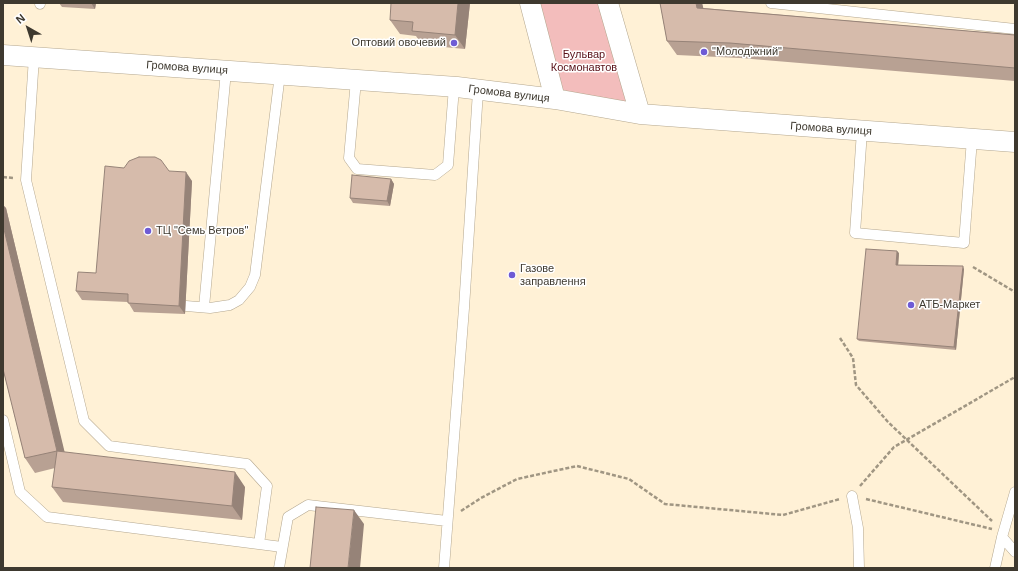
<!DOCTYPE html>
<meta charset="utf-8">
<style>
body{margin:0}
#map{position:relative;width:1018px;height:571px;overflow:hidden;background:#fff1d6;font-family:Arial,sans-serif}
canvas{display:block}
.frame{position:absolute;inset:0;border:4px solid #3e392f;pointer-events:none}
.north{position:absolute;left:8px;top:8px;width:40px;height:40px;-webkit-text-stroke:3px #fff;paint-order:stroke;rotate:321deg;font-size:11px;font-weight:700;line-height:16px;text-align:center;color:#3e392f}
.north::after{content:'';display:block;margin:auto;width:14px;height:18px;background:#3e392f;clip-path:polygon(50% 0,100% 100%,50% 72%,0 100%)}
</style>
<div id="map">
<canvas width="1018" height="571"></canvas>
<div class="frame"></div>
<div class="north">N</div>
</div>
<script>
const ctx = document.querySelector('canvas').getContext('2d');
ctx.lineJoin = 'round';
function fillPath(path, color) {
  ctx.fillStyle = color;
  ctx.fill(path, 'evenodd');
}
function shape(rows) {
  const path = new Path2D();
  for (const r of rows) {
    path.moveTo(r[0], r[1]);
    for (let i = 2; i < r.length; i += 2) path.lineTo(r[i], r[i + 1]);
  }
  return path;
}
function trace(path, color, width, dash) {
  ctx.strokeStyle = color;
  ctx.lineWidth = width;
  ctx.lineCap = dash ? 'butt' : 'round';
  ctx.setLineDash(dash || []);
  ctx.stroke(path);
}
function drawText(font, color, halo, rows, align = 'center') {
  ctx.font = font + ' Arial,sans-serif';
  ctx.lineWidth = 3;
  ctx.setLineDash([]);
  ctx.textBaseline = 'middle';
  ctx.strokeStyle = halo;
  ctx.fillStyle = color;
  for (const [text, x, y, turn = 0] of rows) {
    ctx.save();
    ctx.translate(x, y);
    ctx.rotate((+turn || 0) * Math.PI / 180);
    ctx.textAlign = isNaN(turn) ? turn : align;
    if (halo) ctx.strokeText(text, 0, 0);
    ctx.fillText(text, 0, 0);
    ctx.restore();
  }
}
fillPath(shape([
 [538,3,598,3,628,103,562,90]
]), '#f3bdbc');
const lane = shape([
 [771,3,1015,29],
 [40,4,40,3],
 [34,57,26,180,84,421,109,446,247,464,267,486,259,544],
 [356,80,349,158,357,169,435,175,448,165,454,87],
 [862,131,855,233,964,243,972,139],
 [186,306,210,308,230,305,239,300,250,287,255,275,280,74],
 [204,307,226,71],
 [3,420,20,492,47,517,282,547],
 [1015,492,1002,537,1015,552],
 [852,496,858,528,859,568],
 [279,568,288,517,308,505,447,521],
 [444,568,464,308,478,91],
 [995,568,1002,537]
]);
const street = shape([
 [530,3,555,99],
 [608,3,640,114],
 [3,55,457,87,555,99,640,114,1015,142]
]);
trace(lane, '#b4a78f', 11);
trace(street, '#b4a78f', 21);
trace(shape([
 [3,177,13,178],
 [973,267,1015,292],
 [840,338,853,358,856,385,888,422,992,521],
 [860,486,894,447,1015,377],
 [866,499,992,529],
 [461,511,481,498,517,479,577,466,629,479,665,504,783,515,840,499]
]), '#a09683', 2.5, [4, 2]);
trace(lane, '#fff', 10);
trace(street, '#fff', 20);
fillPath(shape([
 [59,3,96,3,95,9,62,7],
 [470,3,465,49,422,45,416,36,400,34,390,20],
 [660,3,702,3,703,8,1015,35,1015,81,740,58,677,55,667,41],
 [124,168,169,171,192,181,185,314,134,312,128,302,82,300,76,291,96,273],
 [391,179,394,184,390,206,353,203,350,198],
 [3,205,6,208,64,452,245,487,242,520,63,502,52,487,55,468,35,473,25,458,3,369],
 [899,253,898,265,964,269,956,350,859,341,857,339]
]), '#b8a193');
fillPath(shape([
 [91,3,96,3,95,9],
 [458,3,470,3,465,49,455,35],
 [696,3,702,3,707,22,697,8],
 [186,172,192,181,185,314,179,306],
 [391,179,394,184,390,206,387,201],
 [3,205,6,208,68,466,57,451,3,225],
 [897,251,899,253,898,267,896,265],
 [963,266,964,269,956,350,954,347],
 [235,472,245,487,242,520,232,506],
 [354,510,364,524,360,568,348,568]
]), '#968378');
const building = shape([
 [391,3,458,3,455,35,412,31,413,22,390,20,391,3],
 [660,3,696,3,697,8,1015,35,1015,68,730,43,667,41,660,3],
 [139,157,155,157,161,160,169,171,186,172,179,306,128,303,128,294,76,291,78,272,96,273,105,166,124,168,129,161,139,157],
 [352,175,391,179,387,201,350,198,352,175],
 [3,225,57,451,25,458,3,369,3,225],
 [866,249,897,251,896,265,963,266,954,347,857,339,866,249],
 [57,451,235,472,232,506,52,487,57,451],
 [316,507,354,510,348,568,310,568,316,507]
]);
fillPath(building, '#d6bbab');
trace(building, '#968378', 1);
for (const [x, y, r, color] of [
 [454,43,4,"#6e5bd5"],
 [704,52,4,"#6e5bd5"],
 [148,231,4,"#6e5bd5"],
 [512,275,4,"#6e5bd5"],
 [911,305,4,"#6e5bd5"]
]) {
  const dot = new Path2D();
  dot.arc(x, y, r, 0, 2 * Math.PI);
  ctx.fillStyle = color;
  ctx.fill(dot);
  trace(dot, '#fff', 1.5);
}
drawText('11px', '#3e392f', '#fff', [
 ["Оптовий овочевий",446,43,"right"],
 ["\"Молодіжний\"",712,52],
 ["ТЦ \"Семь Ветров\"",156,231],
 ["Газове",520,269],
 ["заправлення",520,282],
 ["АТБ-Маркет",919,305]
], 'left');
drawText('11px', '#591118', '#fff', [
 ["Бульвар",584,55],
 ["Космонавтов",584,68]
]);
drawText('11px', '#3e392f', '#fff', [
 ["Громова вулиця",187,68,4],
 ["Громова вулиця",509,94,7],
 ["Громова вулиця",831,129,4]
]);
</script>
